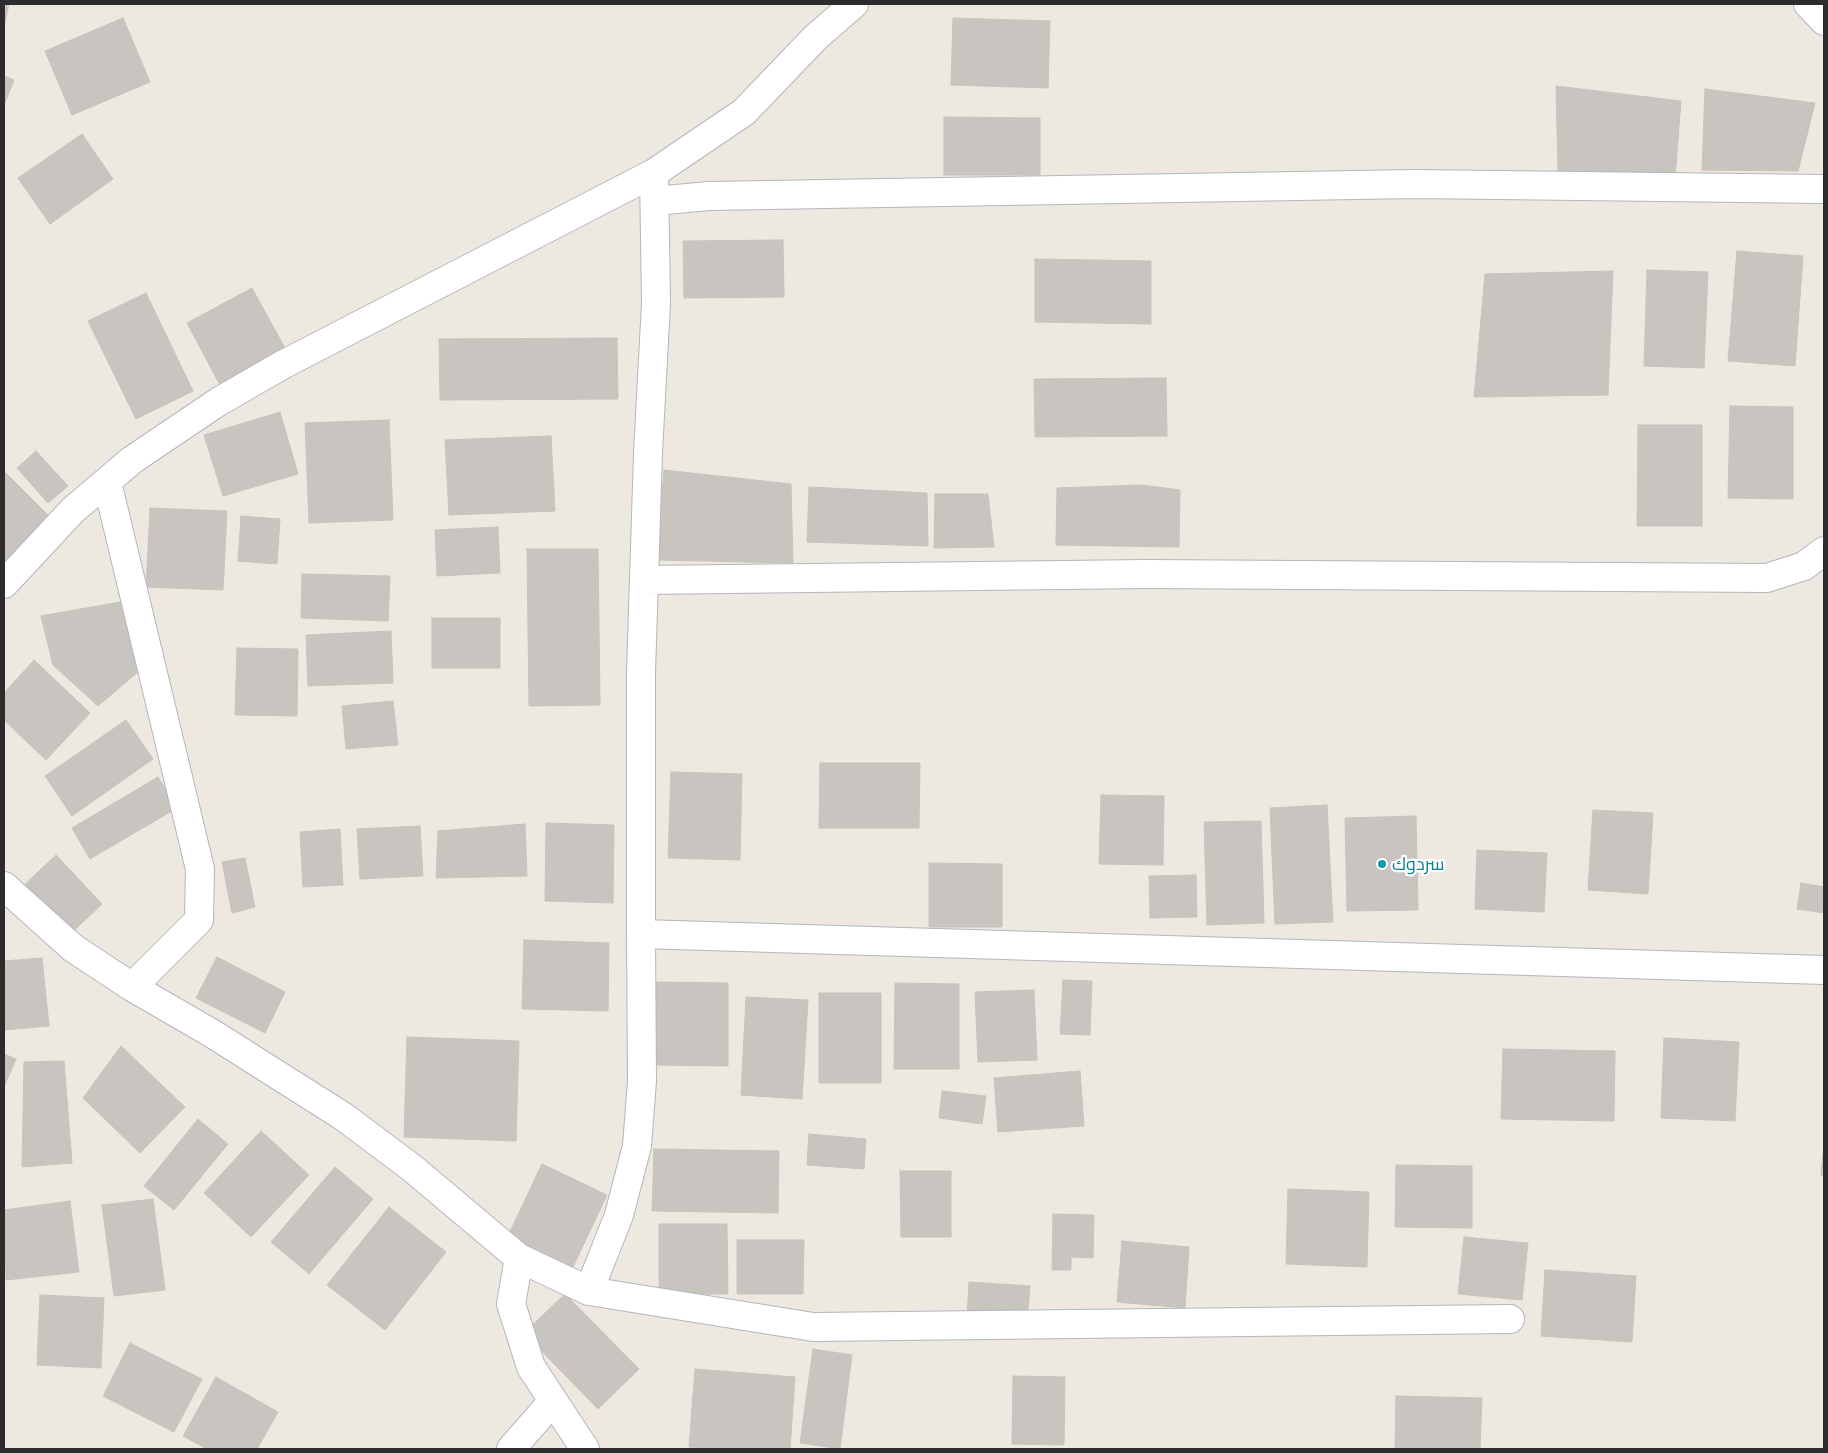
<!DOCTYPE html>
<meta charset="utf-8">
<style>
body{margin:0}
#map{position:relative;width:1828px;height:1453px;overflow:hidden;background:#ede8e0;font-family:Commissioner,sans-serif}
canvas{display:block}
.frame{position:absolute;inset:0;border:5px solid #2c2c2c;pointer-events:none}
</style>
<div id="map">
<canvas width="1828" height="1453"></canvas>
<div class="frame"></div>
</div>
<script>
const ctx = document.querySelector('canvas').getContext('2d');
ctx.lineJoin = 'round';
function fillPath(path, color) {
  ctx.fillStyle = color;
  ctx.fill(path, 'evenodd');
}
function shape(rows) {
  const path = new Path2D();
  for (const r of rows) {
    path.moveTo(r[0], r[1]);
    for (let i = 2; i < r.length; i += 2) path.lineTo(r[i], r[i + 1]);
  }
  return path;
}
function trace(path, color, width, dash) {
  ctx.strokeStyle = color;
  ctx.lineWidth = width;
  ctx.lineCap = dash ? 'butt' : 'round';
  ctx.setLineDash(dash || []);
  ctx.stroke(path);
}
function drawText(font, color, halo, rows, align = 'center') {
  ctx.font = font + ' Commissioner,Cairo,sans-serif';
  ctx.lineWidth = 4.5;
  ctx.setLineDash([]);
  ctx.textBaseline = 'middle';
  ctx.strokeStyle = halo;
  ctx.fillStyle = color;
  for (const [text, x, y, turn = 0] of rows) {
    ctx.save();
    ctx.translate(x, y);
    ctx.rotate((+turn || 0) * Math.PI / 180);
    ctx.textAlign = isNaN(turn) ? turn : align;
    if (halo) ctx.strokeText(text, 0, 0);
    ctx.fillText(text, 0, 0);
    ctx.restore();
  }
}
const building = shape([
 [4,4,9,4,4,27,4,4],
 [123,18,150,82,72,115,45,51,123,18],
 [953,18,1050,21,1048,88,951,85,953,18],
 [4,76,14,80,4,105,4,76],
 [1556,86,1681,101,1675,178,1558,171,1556,86],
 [1705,89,1815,103,1798,171,1702,170,1705,89],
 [944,117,1040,118,1040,175,944,175,944,117],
 [82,134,113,179,50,224,18,178,82,134],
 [783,240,784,297,684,298,683,241,783,240],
 [1737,251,1803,256,1795,366,1728,361,1737,251],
 [1035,259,1151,261,1151,324,1035,322,1035,259],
 [1647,270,1708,272,1704,368,1644,366,1647,270],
 [1613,271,1608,395,1474,397,1485,274,1613,271],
 [252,288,286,350,220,385,187,323,252,288],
 [146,293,193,391,136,419,88,321,146,293],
 [617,338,618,399,440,400,439,339,617,338],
 [1166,378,1167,436,1035,437,1034,379,1166,378],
 [1730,406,1793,407,1793,499,1728,498,1730,406],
 [280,412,298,474,223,496,204,435,280,412],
 [389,420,393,520,309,523,305,423,389,420],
 [1638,425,1702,425,1702,526,1637,526,1638,425],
 [551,436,555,511,449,515,445,440,551,436],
 [36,451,68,486,48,503,17,468,36,451],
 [664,470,791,484,793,563,657,560,664,470],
 [6,473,50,517,4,564,4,476,6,473],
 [1142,485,1180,490,1179,547,1056,545,1057,488,1142,485],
 [809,487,927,493,928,546,807,542,809,487],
 [935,494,988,494,994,547,934,548,935,494],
 [150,508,227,511,223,590,146,587,150,508],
 [241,516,280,519,277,564,238,561,241,516],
 [498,527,500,573,437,576,435,530,498,527],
 [527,549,598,549,600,705,529,706,527,549],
 [302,574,390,576,388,621,301,618,302,574],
 [126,601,138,672,98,706,53,665,41,616,126,601],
 [432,618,500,618,500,668,432,668,432,618],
 [391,631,393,683,308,686,306,635,391,631],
 [237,648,298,649,297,716,235,715,237,648],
 [34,660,90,713,46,760,4,720,4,693,34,660],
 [393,701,398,745,346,749,342,706,393,701],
 [126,720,153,759,72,816,45,776,126,720],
 [820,763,920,763,919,828,819,828,820,763],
 [671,772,742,774,740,860,668,858,671,772],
 [158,777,177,808,90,859,72,828,158,777],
 [1101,795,1164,796,1163,865,1099,864,1101,795],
 [1327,805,1333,922,1275,924,1270,808,1327,805],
 [1593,810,1653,813,1648,894,1588,890,1593,810],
 [1416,816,1418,910,1347,911,1345,818,1416,816],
 [1261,821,1264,923,1207,925,1204,822,1261,821],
 [546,823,614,825,613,903,545,901,546,823],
 [525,824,527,876,436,878,438,831,525,824],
 [420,826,423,876,360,879,357,829,420,826],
 [340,829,343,885,303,887,300,832,340,829],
 [1477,850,1547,853,1544,912,1475,909,1477,850],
 [56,855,102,904,65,939,19,890,56,855],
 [245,858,255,907,232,913,222,862,245,858],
 [929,863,1002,864,1002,927,929,927,929,863],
 [1196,875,1197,917,1150,918,1149,876,1196,875],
 [1801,883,1824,887,1824,913,1797,909,1801,883],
 [524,940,609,943,608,1011,522,1009,524,940],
 [217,957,285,992,265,1033,196,998,217,957],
 [42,958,49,1026,4,1030,4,961,42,958],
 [1063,980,1092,981,1090,1035,1060,1034,1063,980],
 [655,982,728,983,728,1066,655,1065,655,982],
 [895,983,959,984,959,1069,894,1069,895,983],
 [1034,990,1037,1060,978,1062,975,992,1034,990],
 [819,993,881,993,881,1083,819,1083,819,993],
 [746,997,808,1000,802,1099,741,1095,746,997],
 [407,1037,519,1041,516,1141,404,1137,407,1037],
 [1664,1038,1739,1042,1735,1121,1661,1118,1664,1038],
 [121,1046,185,1107,140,1153,83,1098,121,1046],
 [1503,1049,1615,1051,1614,1121,1501,1119,1503,1049],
 [4,1054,16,1059,4,1087,4,1054],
 [64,1061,72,1163,22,1167,24,1062,64,1061],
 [1080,1071,1084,1126,998,1132,994,1078,1080,1071],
 [942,1091,986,1096,982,1124,939,1118,942,1091],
 [198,1119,228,1144,174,1210,144,1186,198,1119],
 [261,1131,309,1175,251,1237,204,1193,261,1131],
 [809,1134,866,1139,864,1169,807,1165,809,1134],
 [1824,1143,1824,1175,1821,1175,1824,1143],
 [654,1149,779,1151,778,1213,652,1211,654,1149],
 [542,1164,607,1195,572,1269,507,1238,542,1164],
 [1396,1165,1472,1166,1472,1228,1395,1227,1396,1165],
 [335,1167,373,1199,309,1274,271,1242,335,1167],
 [900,1171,951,1171,951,1237,901,1237,900,1171],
 [1288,1189,1369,1192,1367,1267,1286,1264,1288,1189],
 [153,1199,165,1290,114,1296,102,1205,153,1199],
 [70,1201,79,1272,6,1280,4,1210,70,1201],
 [389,1207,446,1252,385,1330,327,1285,389,1207],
 [1053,1214,1094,1215,1093,1258,1071,1257,1071,1270,1052,1270,1053,1214],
 [659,1224,727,1224,728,1294,659,1294,659,1224],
 [1464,1237,1528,1243,1522,1300,1458,1294,1464,1237],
 [737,1240,804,1240,803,1294,737,1294,737,1240],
 [1122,1241,1189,1247,1185,1308,1117,1302,1122,1241],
 [1545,1270,1636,1276,1632,1342,1541,1336,1545,1270],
 [969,1282,1030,1286,1027,1322,967,1317,969,1282],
 [565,1294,639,1369,598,1409,524,1333,565,1294],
 [40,1295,104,1298,101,1368,37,1365,40,1295],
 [130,1343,202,1379,174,1432,103,1396,130,1343],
 [813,1349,852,1355,840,1449,800,1443,813,1349],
 [695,1369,795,1377,790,1449,719,1449,689,1447,695,1369],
 [1013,1376,1065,1377,1064,1445,1012,1444,1013,1376],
 [216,1377,278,1412,257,1449,207,1449,183,1436,216,1377],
 [1396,1396,1482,1398,1480,1449,1395,1449,1396,1396]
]);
fillPath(building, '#c8c4bf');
trace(building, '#c8c3ba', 1);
const street = shape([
 [854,4,815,38,744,112,654,173,656,303,648,453,641,673,641,934,1824,970],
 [1808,4,1824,21],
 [655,201,709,196,1415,184,1824,189],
 [107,482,200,869,199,920,132,987],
 [644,580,1146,574,1767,578,1804,566,1824,551],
 [4,584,73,510,132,460,218,402,284,364,654,173],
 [4,886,73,948,132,987,213,1034,344,1117,412,1168,519,1258],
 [589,1291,619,1215,637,1146,642,1081,641,934],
 [511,1449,553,1401],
 [585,1449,531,1367,511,1304,519,1258,589,1291,813,1327,1510,1319]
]);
trace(street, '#b3b6be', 30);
trace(street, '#fff', 28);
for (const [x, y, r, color] of [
 [1382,864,5,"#0f9aa8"]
]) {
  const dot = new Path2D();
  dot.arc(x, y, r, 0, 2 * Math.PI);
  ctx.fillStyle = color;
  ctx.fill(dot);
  trace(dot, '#fff', 2);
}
drawText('18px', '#0d838f', '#fff', [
 ["سردوك",1392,864]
], 'left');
</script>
